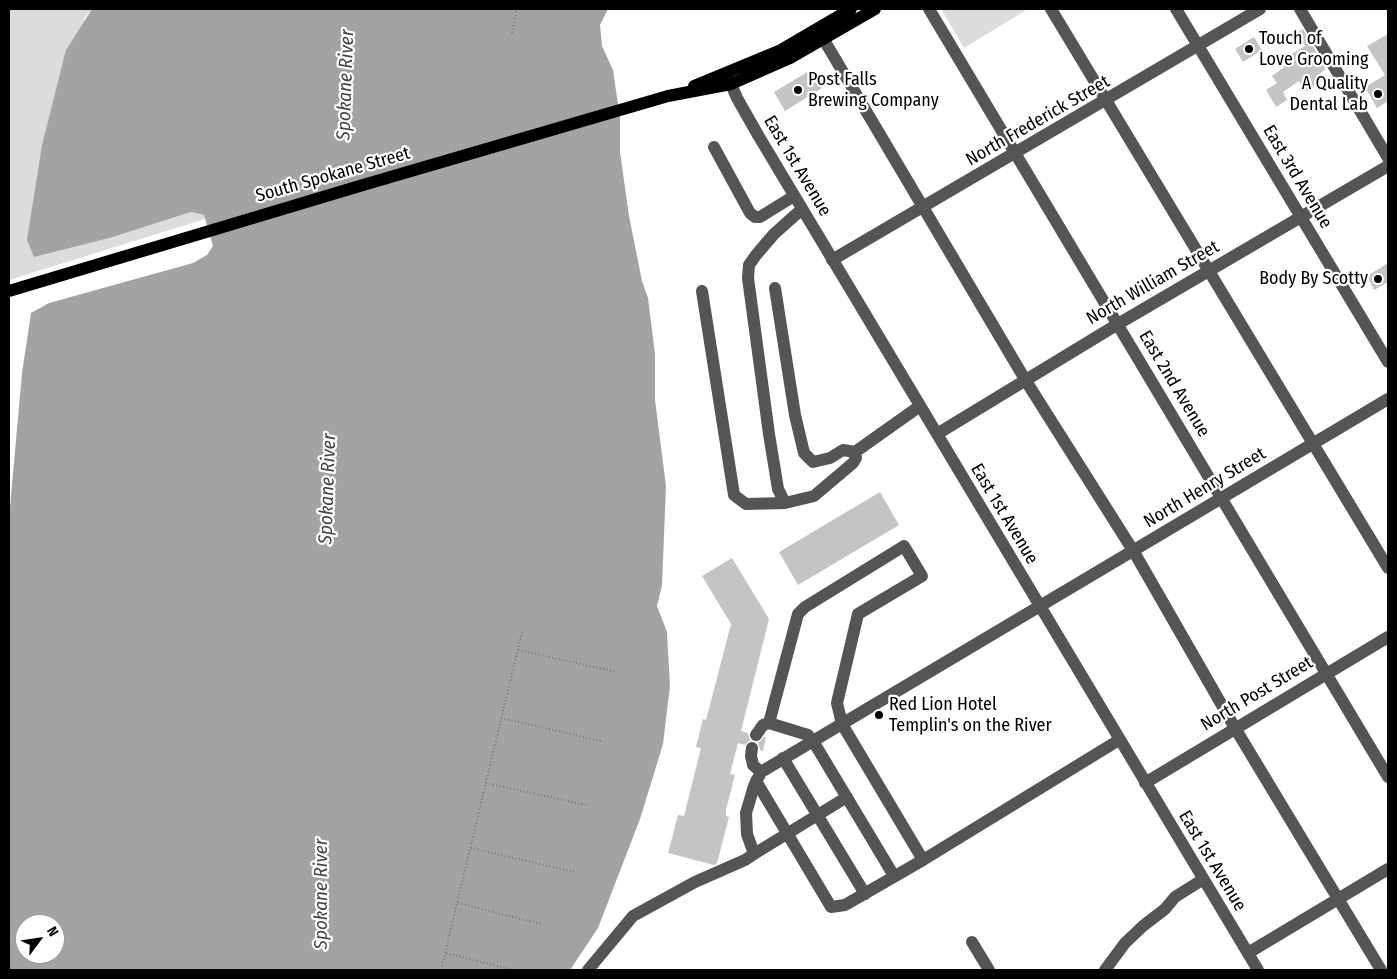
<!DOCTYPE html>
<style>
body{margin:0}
#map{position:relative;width:1397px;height:979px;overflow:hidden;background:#fff;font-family:"Fira Sans Condensed",sans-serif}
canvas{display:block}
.frame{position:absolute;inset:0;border:10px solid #000;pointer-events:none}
.north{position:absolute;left:15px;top:914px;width:50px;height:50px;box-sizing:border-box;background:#fff;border:1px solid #999;border-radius:50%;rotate:59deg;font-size:14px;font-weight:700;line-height:20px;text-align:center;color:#000}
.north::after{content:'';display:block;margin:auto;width:18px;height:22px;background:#000;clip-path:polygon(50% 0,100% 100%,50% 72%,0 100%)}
</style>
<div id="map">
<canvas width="1397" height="979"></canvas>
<div class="frame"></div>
<div class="north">N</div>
</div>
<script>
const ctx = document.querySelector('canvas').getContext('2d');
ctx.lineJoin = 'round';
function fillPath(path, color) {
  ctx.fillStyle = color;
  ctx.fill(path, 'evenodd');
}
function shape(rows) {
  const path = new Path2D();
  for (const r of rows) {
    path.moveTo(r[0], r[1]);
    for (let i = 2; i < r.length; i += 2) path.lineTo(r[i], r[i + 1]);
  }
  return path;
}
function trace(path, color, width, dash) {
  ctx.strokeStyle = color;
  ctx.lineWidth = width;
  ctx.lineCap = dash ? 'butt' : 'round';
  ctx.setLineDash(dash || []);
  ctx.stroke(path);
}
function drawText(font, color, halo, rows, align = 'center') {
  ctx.font = font + ' "Fira Sans Condensed",sans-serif';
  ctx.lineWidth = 4.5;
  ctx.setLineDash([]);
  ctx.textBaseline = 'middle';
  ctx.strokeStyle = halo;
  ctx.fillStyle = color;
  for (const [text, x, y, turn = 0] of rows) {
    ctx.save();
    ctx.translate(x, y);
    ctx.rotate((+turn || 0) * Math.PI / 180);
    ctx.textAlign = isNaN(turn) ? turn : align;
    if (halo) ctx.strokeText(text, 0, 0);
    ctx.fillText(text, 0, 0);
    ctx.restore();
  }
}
fillPath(shape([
 [9,9,92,9,84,19,113,237,191,212,204,215,205,219,9,280],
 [941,9,1028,9,964,48]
]), '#dcdcdc');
fillPath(shape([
 [92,9,608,9,600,25,602,46,613,70,620,118,620,152,629,216,642,281,648,298,655,354,655,400,666,486,662,585,657,606,667,632,670,686,663,744,640,819,598,928,570,970,9,970,9,518,22,373,31,313,49,303,193,263,207,255,213,246,204,215,191,212,113,237,34,257,27,240,42,145,66,50],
 [25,924,55,924,55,954,25,954]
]), '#a3a3a3');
fillPath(shape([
 [1303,29,1324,66,1325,70,1320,73,1324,80,1305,91,1299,81,1283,92,1287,100,1276,107,1266,90,1277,83,1272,76,1288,64,1285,58,1305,46,1297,33],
 [1388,34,1388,101,1377,108,1365,87,1385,75,1367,46],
 [1254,37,1262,50,1243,62,1235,49],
 [811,70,822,88,785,111,774,92],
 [1388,263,1388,282,1374,290,1367,276],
 [880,492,899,525,798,585,779,552],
 [732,558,769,619,741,731,748,733,750,740,745,745,738,743,730,774,735,775,726,810,726,816,729,817,717,863,714,865,668,853,678,815,684,816,701,748,696,747,703,719,706,720,731,624,702,576],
 [764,737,766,737,763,751,760,750,758,743]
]), '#c4c4c4');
trace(shape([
 [512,33,517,9],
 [518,650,617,672],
 [501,718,601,741],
 [486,783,586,805],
 [471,848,574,872],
 [458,903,541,924],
 [446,953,513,970],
 [441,970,522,632]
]), '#777', 2, [1, 2.5]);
trace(shape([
 [929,9,1388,777],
 [1051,9,1388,568],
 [1176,9,1388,362],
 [1300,9,1388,158],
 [824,40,1026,381,1134,552,1235,728,1381,970],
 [727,75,737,98,758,135,1258,970],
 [714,147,750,213,755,217,760,217,794,196],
 [802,209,774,234,756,255,749,265,748,278,769,434,778,489,785,503,814,496,853,463,856,458,855,452,920,406],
 [832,260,1260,9],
 [775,288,795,415,804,453,813,462,830,458,843,450,855,452],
 [702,291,734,495,746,504,785,503],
 [937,434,1118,324,1388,166],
 [756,735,763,725,769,723],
 [752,748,751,756,753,765,761,772],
 [783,758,865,894],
 [756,781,831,907,845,905,923,860,842,724,837,703,858,614,922,576,904,546,805,607,798,614,769,723,808,735,813,741,894,876],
 [1145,783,1388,637],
 [754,854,847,797],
 [923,860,1119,740],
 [972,942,989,970],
 [1248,953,1388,869],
 [588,970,633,916,695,882,745,860,754,854,747,834,746,813,754,786,761,772,1388,399],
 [1105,970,1125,943,1143,926,1165,909,1175,897,1202,880]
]), '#555', 12);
trace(shape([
 [694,86,781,50,851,9],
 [9,291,363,185,668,96,731,84,790,58,875,9]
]), '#000', 12);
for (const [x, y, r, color] of [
 [1249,49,5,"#000"],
 [798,90,5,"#000"],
 [1378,94,5,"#000"],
 [1378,279,5,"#000"],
 [879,715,5,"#000"]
]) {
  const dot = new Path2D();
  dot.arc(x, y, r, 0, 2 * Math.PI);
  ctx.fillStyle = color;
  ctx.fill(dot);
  trace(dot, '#fff', 2);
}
drawText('18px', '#000', '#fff', [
 ["Touch of",1259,39],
 ["Love Grooming",1259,60],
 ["Post Falls",808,80],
 ["Brewing Company",808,101],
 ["A Quality",1368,84,"right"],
 ["Dental Lab",1368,105,"right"],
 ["Body By Scotty",1368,279,"right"],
 ["Red Lion Hotel",889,705],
 ["Templin's on the River",889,726]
], 'left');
drawText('18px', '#000', '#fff', [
 ["North Frederick Street",1038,121,-30],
 ["East 1st Avenue",797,166,59],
 ["South Spokane Street",333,175,-16],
 ["East 3rd Avenue",1297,177,59],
 ["North William Street",1153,283,-30],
 ["East 2nd Avenue",1174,384,59],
 ["North Henry Street",1205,488,-31],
 ["East 1st Avenue",1004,514,59],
 ["North Post Street",1257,694,-31],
 ["East 1st Avenue",1212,861,59]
]);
drawText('italic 19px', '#444', '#fff', [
 ["Spokane River",346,85,-88],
 ["Spokane River",328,489,-88],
 ["Spokane River",322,894,-90]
]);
</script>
